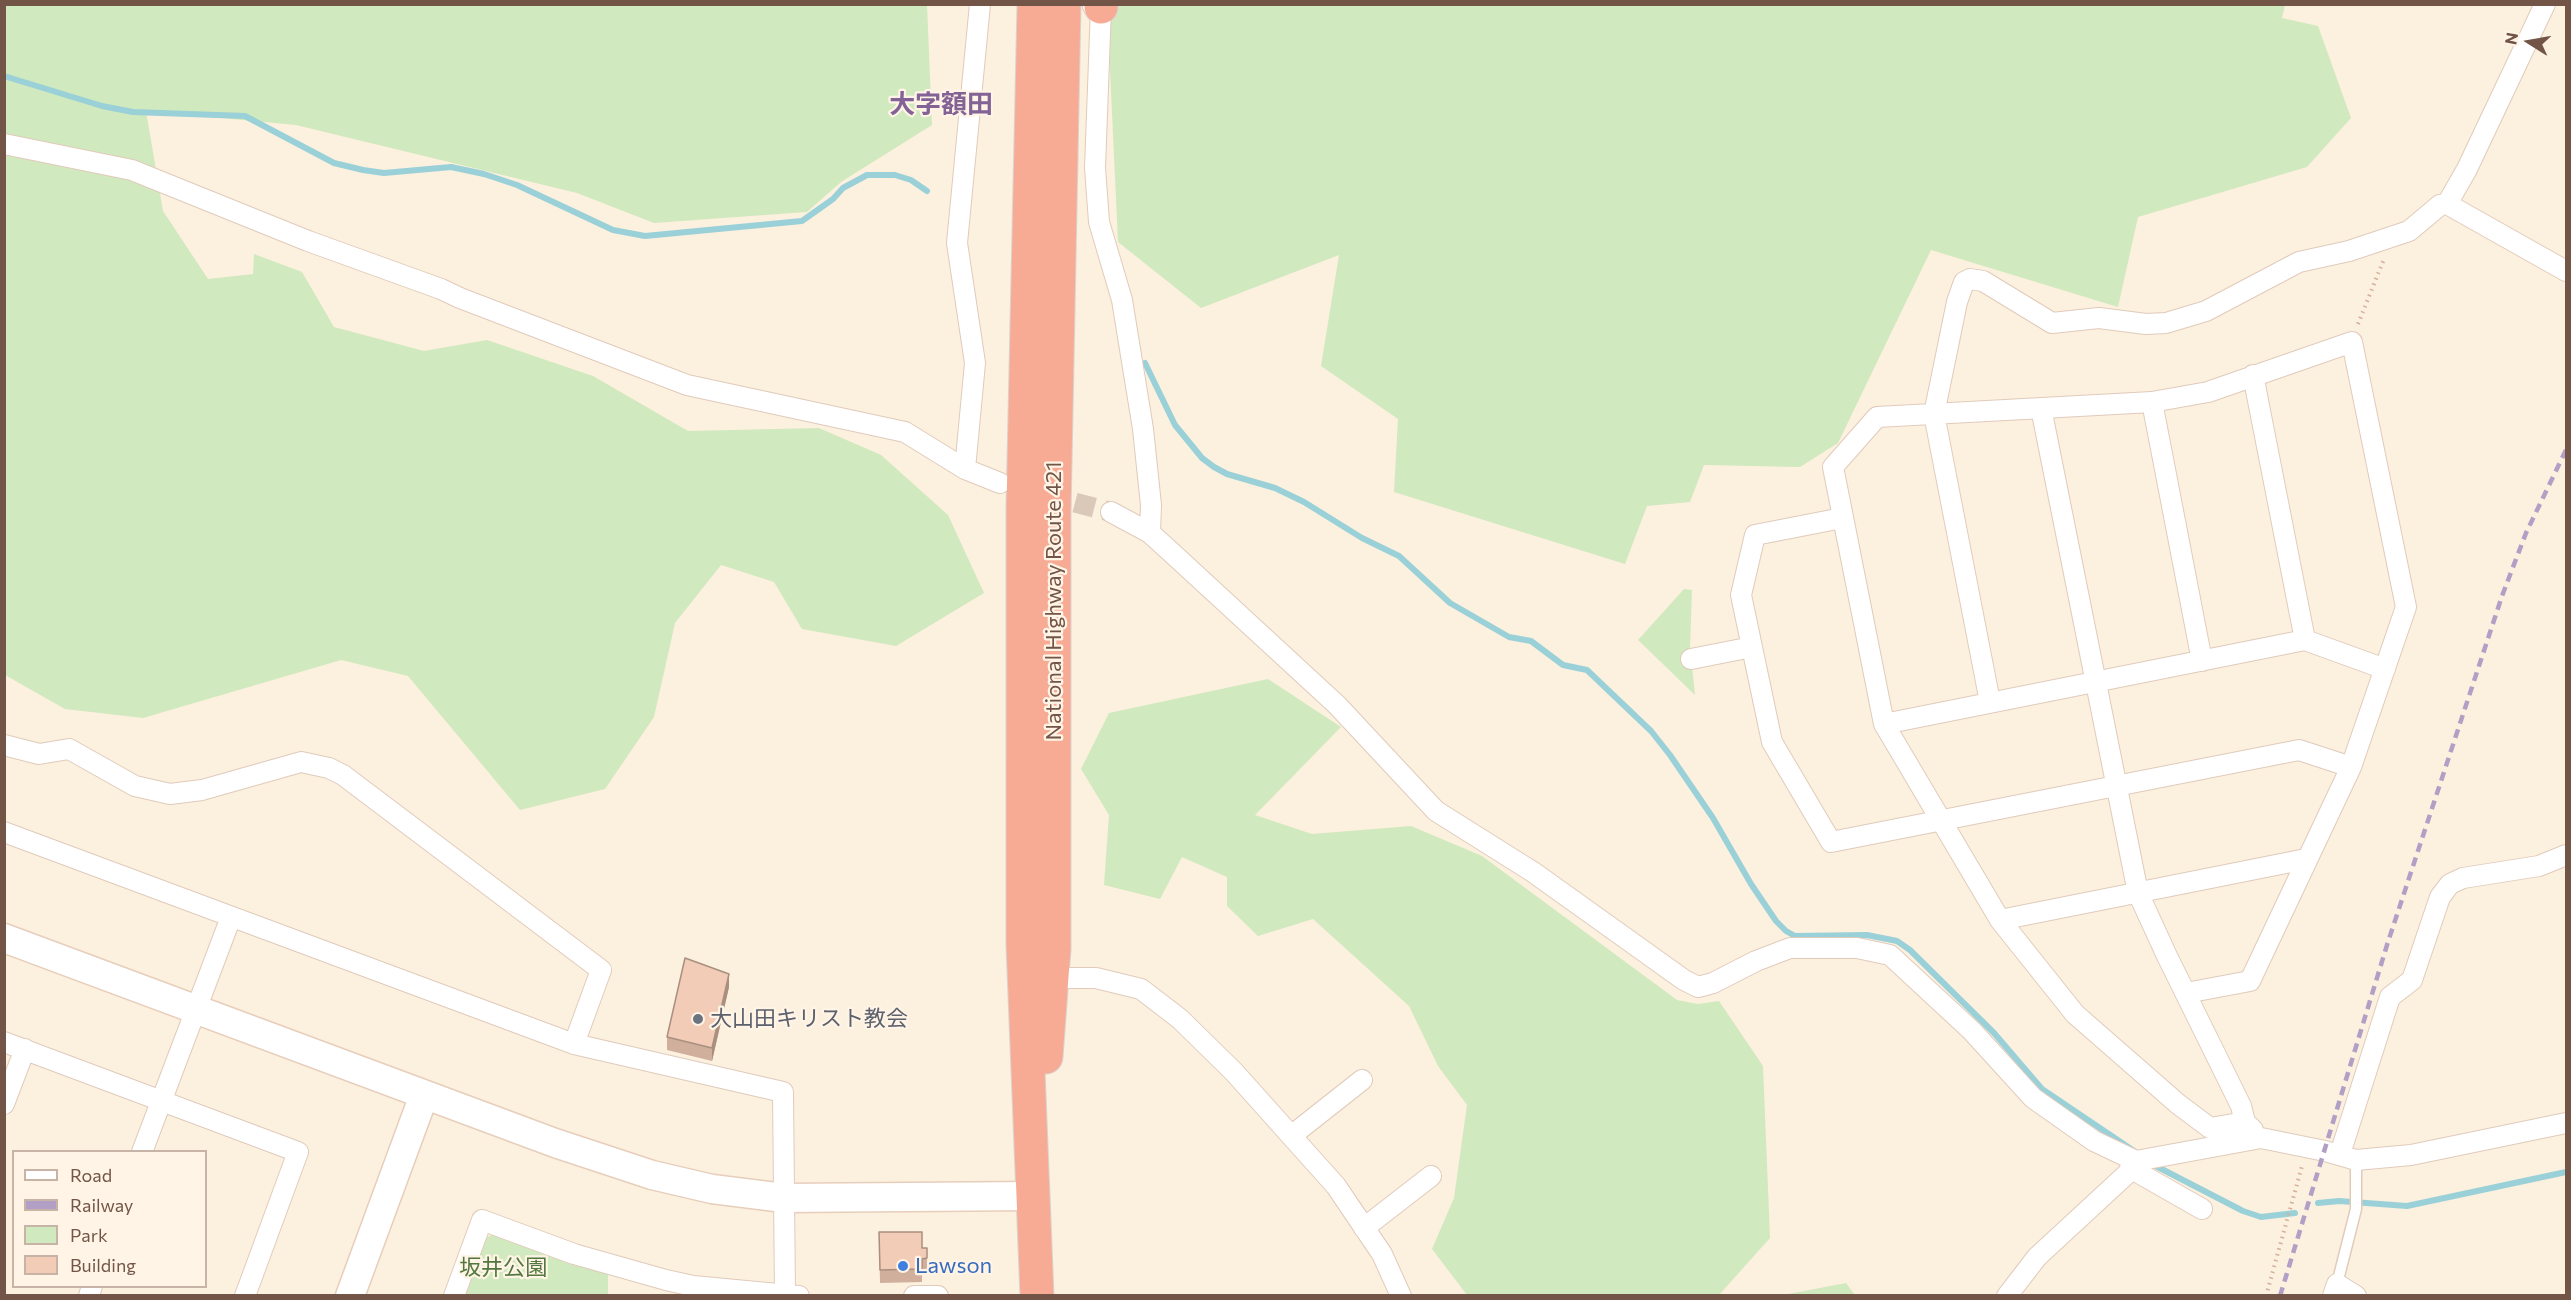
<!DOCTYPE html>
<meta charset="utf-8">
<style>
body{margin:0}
#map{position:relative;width:2571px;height:1300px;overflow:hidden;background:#fcf0df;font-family:Commissioner,sans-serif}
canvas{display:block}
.frame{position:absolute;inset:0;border:6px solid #725547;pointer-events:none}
.legend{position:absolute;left:12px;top:1150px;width:195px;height:138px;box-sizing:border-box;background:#fff4e5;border:2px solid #c7b4a6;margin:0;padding:8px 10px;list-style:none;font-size:18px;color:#725547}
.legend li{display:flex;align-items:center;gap:12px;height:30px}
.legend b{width:30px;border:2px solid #c7b4a6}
.north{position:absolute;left:2499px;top:12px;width:60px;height:60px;-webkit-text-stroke:4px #fff4e5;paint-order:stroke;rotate:281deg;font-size:16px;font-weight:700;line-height:24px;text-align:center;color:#725547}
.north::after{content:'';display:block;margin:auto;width:21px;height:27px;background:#725547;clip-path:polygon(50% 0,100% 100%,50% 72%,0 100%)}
</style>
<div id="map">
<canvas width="2571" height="1300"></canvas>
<div class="frame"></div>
<ul class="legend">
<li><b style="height:8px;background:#fff"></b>Road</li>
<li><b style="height:8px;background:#b29fc5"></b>Railway</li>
<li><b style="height:16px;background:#d1e9be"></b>Park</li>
<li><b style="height:16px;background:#f2ccb6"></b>Building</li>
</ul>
<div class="north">N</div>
</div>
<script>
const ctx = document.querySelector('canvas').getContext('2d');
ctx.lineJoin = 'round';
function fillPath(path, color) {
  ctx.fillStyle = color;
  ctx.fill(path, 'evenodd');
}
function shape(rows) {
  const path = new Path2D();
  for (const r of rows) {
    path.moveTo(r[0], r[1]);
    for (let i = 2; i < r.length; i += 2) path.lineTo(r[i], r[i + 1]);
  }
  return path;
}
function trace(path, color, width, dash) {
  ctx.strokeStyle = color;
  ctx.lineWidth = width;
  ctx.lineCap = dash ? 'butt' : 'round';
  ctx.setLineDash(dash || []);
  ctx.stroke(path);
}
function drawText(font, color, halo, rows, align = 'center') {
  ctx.font = font + ' Commissioner,"Noto Sans JP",sans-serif';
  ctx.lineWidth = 4.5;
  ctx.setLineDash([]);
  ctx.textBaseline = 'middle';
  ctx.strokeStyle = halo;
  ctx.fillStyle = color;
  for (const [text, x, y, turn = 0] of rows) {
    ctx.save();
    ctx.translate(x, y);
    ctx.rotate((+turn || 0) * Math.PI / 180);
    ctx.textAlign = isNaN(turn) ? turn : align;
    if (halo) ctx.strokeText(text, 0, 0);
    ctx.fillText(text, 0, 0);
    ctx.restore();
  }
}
fillPath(shape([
 [5,5,927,5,932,125,841,182,807,212,654,223,577,193,296,125,146,111,163,211,208,279,253,274,254,254,302,272,334,327,424,351,487,340,593,376,688,431,819,428,881,455,948,515,984,593,896,646,802,629,774,582,721,565,675,623,654,717,605,789,520,810,408,676,341,660,143,718,65,709,5,675],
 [1107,5,2285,5,2282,18,2318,26,2351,118,2307,167,2138,217,2118,307,1931,250,1838,443,1800,467,1704,465,1690,502,1647,506,1625,564,1394,492,1398,419,1321,366,1339,255,1201,308,1118,242],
 [1684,589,1692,590,1690,647,1695,695,1638,640],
 [1268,679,1341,727,1255,815,1312,834,1411,826,1482,856,1677,1000,1698,1004,1719,1001,1763,1066,1770,1238,1719,1295,1467,1295,1432,1249,1454,1198,1467,1105,1438,1066,1409,1006,1313,919,1258,936,1227,906,1227,877,1182,857,1160,899,1104,885,1109,815,1081,769,1109,713],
 [493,1234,573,1265,608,1273,608,1295,463,1296,484,1239],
 [1846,1283,1855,1295,1783,1295]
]), '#d1e9be');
trace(shape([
 [4,76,102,106,133,112,245,116,334,163,363,170,384,173,451,167,484,174,517,185,613,230,645,236,802,221,833,199,843,188,867,175,895,175,911,180,927,191],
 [1145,363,1175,425,1202,458,1214,467,1227,474,1275,488,1304,502,1362,538,1399,556,1450,603,1509,637,1531,641,1563,665,1587,670,1651,731,1670,755,1713,818,1751,884,1776,921,1786,931,1795,936,1867,935,1897,941,1910,950,1994,1033,2042,1089,2134,1151],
 [2150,1163,2243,1211,2261,1217,2295,1213],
 [2318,1203,2339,1201,2407,1206,2566,1172]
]), '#9ad0d7', 6);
trace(shape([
 [1046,495,1111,512]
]), '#dac9b9', 20, [20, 10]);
const lane = shape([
 [2337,1284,2356,1209,2356,1160]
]);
const street = shape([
 [1093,6,1101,7,1095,168,1099,222,1122,300,1143,429,1151,505,1150,533],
 [4,144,132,170,308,241,441,289,460,298,687,385,905,432,965,469,1000,483],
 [2447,204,2467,169,2545,4],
 [2253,375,2305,640],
 [2152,402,2202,661],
 [2041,408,2138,893,2167,956,2241,1106,2245,1122,2253,1130],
 [965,469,975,363,957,243,980,4],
 [1111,512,1150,533,1172,553,1337,705,1436,811,1533,872,1684,980,1698,987,1713,983,1756,961,1790,948,1857,948,1890,955,1972,1031,2033,1098,2094,1141,2136,1161,2261,1138,2325,1151,2356,1160,2411,1155,2566,1123],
 [1842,518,1755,535,1741,595,1772,742,1831,842,2299,750,2351,767],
 [1691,659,1752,647],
 [1990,702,1934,414,1957,302,1964,282,1970,279,1983,281,2052,323,2099,318,2146,324,2166,323,2206,311,2299,262,2349,251,2409,231,2440,205,2447,204,2566,271],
 [1884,724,2305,640,2385,669],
 [4,745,39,754,69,749,135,786,170,794,202,790,301,762,329,768,343,775,601,970,574,1044],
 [4,832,574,1044,783,1092,785,1294],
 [2000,920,2306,859],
 [1052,978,1096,978,1141,989,1180,1019,1234,1072,1336,1186,1382,1254,1401,1296],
 [2186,993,2250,981,2351,767,2406,607,2352,342,2208,392,2152,402,1877,417,1833,467,1884,724,2000,920,2075,1014,2178,1104,2210,1128,2245,1122],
 [4,1042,298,1152,245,1296],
 [4,1104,25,1049],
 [1291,1136,1362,1080],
 [142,1152,231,917],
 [2340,1154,2390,997,2412,980,2440,897,2450,884,2463,878,2539,866,2566,855],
 [2130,1168,2202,1209],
 [1364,1228,1431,1176],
 [89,1296,92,1286],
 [454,1296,482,1220,574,1254,666,1280,693,1286,799,1296],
 [914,1296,938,1296],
 [2007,1296,2037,1257,2129,1172,2133,1160],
 [2333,1296,2337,1284,2356,1296]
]);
const secondary = shape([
 [4,938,555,1143,652,1175,712,1189,784,1198,1034,1196],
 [350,1296,424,1095]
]);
const highway = shape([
 [1034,4,1023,507,1023,945,1037,1296],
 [1101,7,1101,4],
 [1046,1057,1054,949,1054,513,1064,4]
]);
trace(lane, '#e0cbbb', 13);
trace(street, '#e0cbbb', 22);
trace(secondary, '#e7cebb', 31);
trace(highway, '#dad3cf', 35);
trace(shape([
 [2358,324,2384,259],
 [2266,1296,2302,1166]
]), '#d6af9a', 4, [1.5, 4.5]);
trace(lane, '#fff', 10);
trace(street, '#fff', 20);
trace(secondary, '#fff', 28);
trace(highway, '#f8ab94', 33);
trace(shape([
 [2280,1296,2387,945,2502,596,2526,533,2566,450]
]), '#b29fc5', 4.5, [9, 6]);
fillPath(shape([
 [729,987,712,1061,667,1050,667,1037],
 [879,1232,922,1248,927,1248,927,1271,922,1272,922,1282,880,1283]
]), '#d0af9d');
fillPath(shape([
 [729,974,729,987,712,1061,712,1048]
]), '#a98f7f');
const building = shape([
 [685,958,729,974,712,1048,667,1037,685,958],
 [879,1232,922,1232,922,1248,927,1248,927,1258,922,1259,922,1269,880,1270,879,1232]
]);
fillPath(building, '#f2ccb6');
trace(building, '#a98f7f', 1.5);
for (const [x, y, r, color] of [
 [698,1019,6,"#6b7280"],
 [903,1266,6,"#3f7fe0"]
]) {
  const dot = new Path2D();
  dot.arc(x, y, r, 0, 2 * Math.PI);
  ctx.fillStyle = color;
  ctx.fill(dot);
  trace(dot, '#fff4e5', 2);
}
drawText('22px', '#725547', '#fff4e5', [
 ["National Highway Route 421",1054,601,-90]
]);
drawText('22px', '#5b616d', '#fff4e5', [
 ["大山田キリスト教会",710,1019]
], 'left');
drawText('22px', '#366cbe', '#fff4e5', [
 ["Lawson",915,1266]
], 'left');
drawText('22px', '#52783f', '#fff4e5', [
 ["坂井公園",503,1268]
]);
drawText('bold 26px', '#836296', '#fff4e5', [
 ["大字額田",941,104]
]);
</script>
